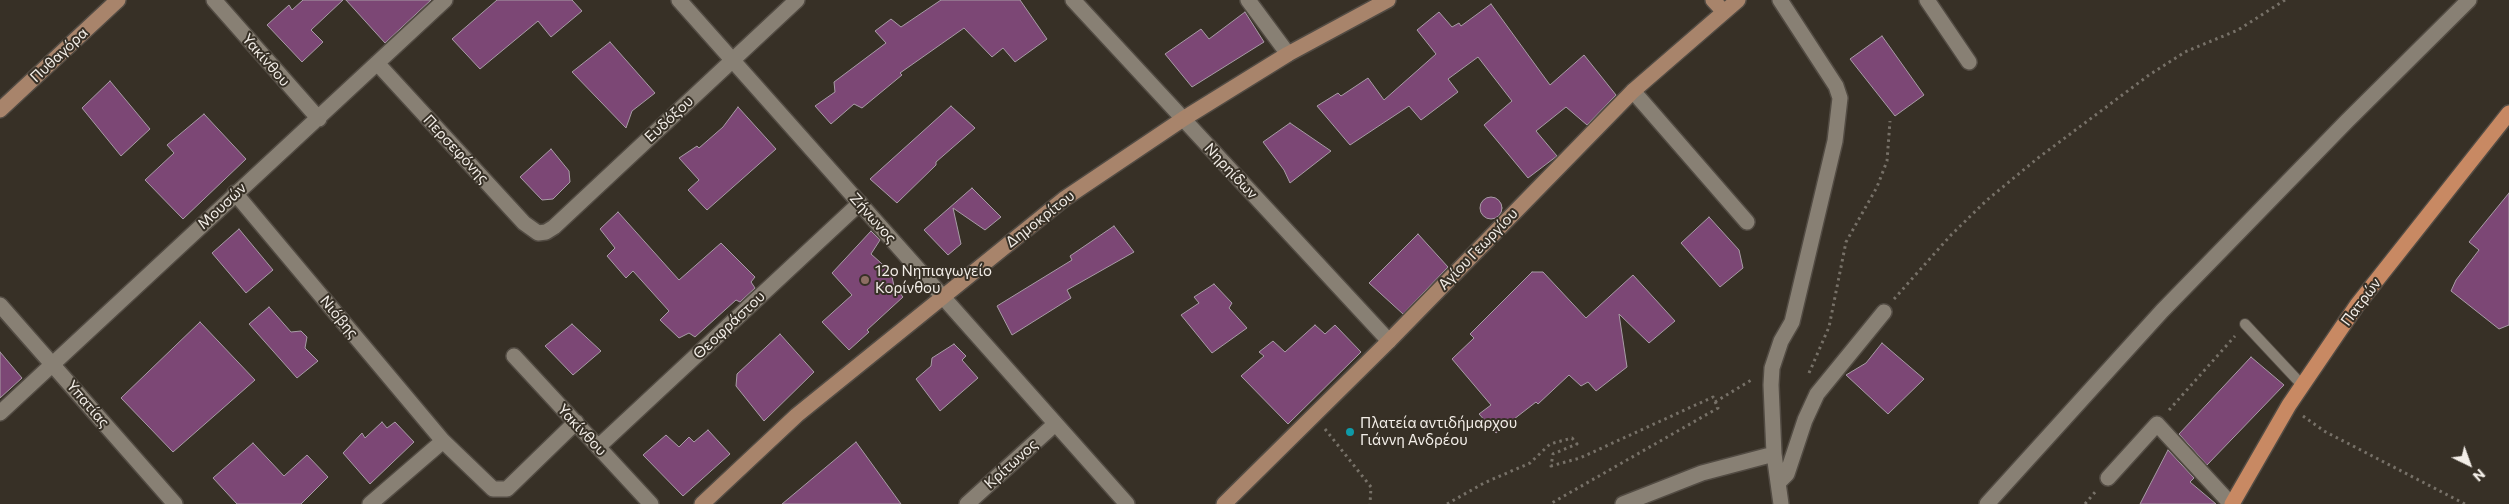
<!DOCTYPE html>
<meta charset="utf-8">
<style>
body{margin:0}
#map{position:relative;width:2509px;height:504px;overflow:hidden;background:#373026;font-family:Commissioner,sans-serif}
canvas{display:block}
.north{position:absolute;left:2444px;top:439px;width:50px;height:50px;-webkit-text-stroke:4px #373026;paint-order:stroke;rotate:138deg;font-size:14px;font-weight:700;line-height:20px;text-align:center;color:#f3eee8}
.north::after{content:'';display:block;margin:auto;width:18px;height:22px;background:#f3eee8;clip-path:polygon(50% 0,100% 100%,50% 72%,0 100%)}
</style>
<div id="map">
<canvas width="2509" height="504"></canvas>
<div class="north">N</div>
</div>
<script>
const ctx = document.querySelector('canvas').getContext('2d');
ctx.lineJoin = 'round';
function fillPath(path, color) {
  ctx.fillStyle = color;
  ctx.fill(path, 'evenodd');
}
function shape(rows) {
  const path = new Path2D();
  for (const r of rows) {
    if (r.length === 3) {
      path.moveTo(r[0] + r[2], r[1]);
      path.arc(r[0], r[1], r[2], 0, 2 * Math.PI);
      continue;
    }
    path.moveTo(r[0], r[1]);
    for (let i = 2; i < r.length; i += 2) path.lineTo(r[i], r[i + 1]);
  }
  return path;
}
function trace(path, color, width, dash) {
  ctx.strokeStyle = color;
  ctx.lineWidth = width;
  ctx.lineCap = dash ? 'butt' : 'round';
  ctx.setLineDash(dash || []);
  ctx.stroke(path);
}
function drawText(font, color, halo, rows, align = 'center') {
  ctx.font = font + ' Commissioner,sans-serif';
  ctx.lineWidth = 4;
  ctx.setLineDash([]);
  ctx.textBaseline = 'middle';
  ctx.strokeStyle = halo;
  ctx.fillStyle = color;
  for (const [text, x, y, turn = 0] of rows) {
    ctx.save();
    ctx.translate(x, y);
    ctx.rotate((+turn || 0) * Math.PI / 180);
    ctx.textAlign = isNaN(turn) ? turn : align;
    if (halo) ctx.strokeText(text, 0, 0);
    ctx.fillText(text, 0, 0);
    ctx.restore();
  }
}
const building = shape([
 [303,0,343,0,311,30,323,42,302,62,267,25,289,5,292,10,303,0],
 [346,0,431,0,385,43,346,0],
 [497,0,572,0,582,11,551,37,538,21,480,69,452,39,497,0],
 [941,0,1020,0,1047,39,1015,62,1003,48,992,57,964,28,900,73,902,75,862,108,854,104,831,124,815,106,835,92,834,82,886,43,875,31,891,19,901,27,941,0],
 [1491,4,1550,85,1584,55,1616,95,1587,125,1566,107,1536,131,1557,156,1528,178,1484,125,1512,101,1478,57,1448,79,1458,92,1421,120,1409,106,1350,145,1317,106,1338,93,1341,96,1368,78,1384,100,1436,54,1417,30,1439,12,1452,27,1459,23,1461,26,1491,4],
 [1245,12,1264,42,1192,87,1165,54,1201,29,1209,39,1245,12],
 [1882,36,1924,95,1895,116,1850,59,1882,36],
 [610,42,655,93,632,111,626,128,572,72,610,42],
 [110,81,150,129,121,156,82,108,110,81],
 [951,106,975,128,936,162,936,165,897,203,870,179,951,106],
 [738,107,776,149,707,210,688,190,699,180,679,158,697,146,699,148,723,127,738,107],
 [204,114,246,159,183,219,145,180,174,153,167,145,204,114],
 [1290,123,1331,151,1290,183,1284,170,1263,142,1290,123],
 [551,149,569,171,570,182,553,199,542,200,520,177,551,149],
 [972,188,1001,217,985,230,953,208,961,244,948,255,924,230,972,188],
 [2509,193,2509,325,2499,329,2451,291,2456,280,2479,250,2469,242,2509,193],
 [1491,208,11],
 [618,212,679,280,721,243,755,277,751,282,755,288,740,302,736,300,695,337,689,333,679,338,660,320,669,311,633,271,626,278,607,256,615,248,600,229,618,212],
 [1709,217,1739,250,1743,268,1720,287,1681,243,1709,217],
 [1114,226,1134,252,1067,290,1071,298,1012,335,997,306,1072,260,1070,256,1114,226],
 [239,229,273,270,246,293,212,253,239,229],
 [871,231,880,240,871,254,891,272,894,286,903,297,867,330,869,332,849,350,822,322,852,295,832,273,871,231],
 [1418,234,1448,267,1403,314,1369,283,1418,234],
 [1532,272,1543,272,1586,318,1633,275,1675,321,1649,343,1619,314,1627,367,1596,391,1588,382,1581,386,1569,375,1538,404,1536,402,1496,433,1479,414,1491,405,1452,359,1474,338,1470,334,1532,272],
 [1214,284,1232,303,1229,308,1247,328,1212,353,1181,315,1199,303,1194,297,1214,284],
 [269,307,291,332,301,331,307,337,305,348,318,361,297,378,249,324,269,307],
 [200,322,255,380,173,452,121,398,200,322],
 [572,324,601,351,573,375,545,346,572,324],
 [1315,325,1325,334,1335,325,1361,352,1288,424,1241,376,1264,356,1259,352,1273,341,1285,352,1315,325],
 [780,334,814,372,764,421,736,386,737,374,780,334],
 [1882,343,1924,379,1888,414,1846,375,1866,363,1882,343],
 [954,344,966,356,962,360,978,378,940,411,916,379,931,366,932,358,954,344],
 [0,352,22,378,0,398,0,352],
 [2251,357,2284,385,2207,465,2179,434,2251,357],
 [382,422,387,428,395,422,414,442,370,484,343,453,362,433,365,438,382,422],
 [708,430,730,454,683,496,643,455,666,435,679,447,689,437,694,442,708,430],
 [856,442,901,504,782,504,856,442],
 [253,443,284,476,307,455,328,477,301,504,237,504,213,478,253,443],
 [2168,450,2194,478,2190,482,2216,504,2140,504,2168,450]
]);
fillPath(building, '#7c4775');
trace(building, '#a89ca6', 1);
const lane = shape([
 [2245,324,2302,385]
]);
const street = shape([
 [214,0,319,119],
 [679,0,1127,504],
 [1073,0,1389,341],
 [1248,0,1288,54],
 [1780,0,1836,86,1840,98,1835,141,1792,322,1781,341,1772,368,1771,385,1774,454,1781,504],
 [1927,0,1969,62],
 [377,63,524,223,538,233,546,232,554,227,797,0],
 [1633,91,1747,222],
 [235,193,443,441,493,489,507,489,576,422],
 [0,305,175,504],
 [514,356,651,504],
 [0,413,445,0],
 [598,447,860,203],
 [2108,478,2157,424,2231,504],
 [1778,483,1787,474,1805,420,1817,394,1884,312],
 [370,504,443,441],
 [967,504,1055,424],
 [1623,504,1702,473,1774,454],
 [1987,504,2162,311,2347,121,2469,0]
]);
const secondary = shape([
 [1713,0,1724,12],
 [0,110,118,0],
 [702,504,797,415,1064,199,1183,119,1288,54,1388,0],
 [1224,504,1389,341,1633,91,1738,0]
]);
const primary = shape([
 [2232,504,2289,405,2357,305,2509,113]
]);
trace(lane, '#524b43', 12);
trace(street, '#524b43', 18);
trace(secondary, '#524b43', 18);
trace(primary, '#524b43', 18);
trace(shape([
 [1894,299,1951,235,1987,200,2038,158,2149,75,2185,52,2238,30,2285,0],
 [1809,373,1829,327,1846,242,1877,187,1887,161,1890,121],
 [1715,402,1753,379],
 [2169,410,2235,336],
 [2303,416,2324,431,2465,504],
 [1325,429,1371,487,1370,504],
 [1447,504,1484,483,1530,463,1550,444,1572,438,1577,444,1553,454,1551,466,1580,458,1713,397,1718,408,1550,504],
 [2085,504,2096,491]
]), '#777168', 3, [2.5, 4]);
trace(lane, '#888074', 10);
trace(street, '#888074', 15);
trace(secondary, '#a8846b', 15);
trace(primary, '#c88963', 15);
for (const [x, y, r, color] of [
 [865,280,5,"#8d6e63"],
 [1350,432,5,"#0f9aa8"]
]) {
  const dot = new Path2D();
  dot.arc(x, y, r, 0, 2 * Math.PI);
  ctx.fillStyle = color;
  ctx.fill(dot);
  trace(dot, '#373026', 2);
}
drawText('15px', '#f3eee8', '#373026', [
 ["Πυθαγόρα",59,55,-43],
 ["Υακίνθου",266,60,49],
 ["Ευδόξου",669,119,-43],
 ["Περσεφόνης",456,149,47],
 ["Νηρηίδων",1231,171,47],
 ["Μουσών",222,206,-43],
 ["Ζήνωνος",873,218,48],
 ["Δημοκρίτου",1040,219,-38],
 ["Αγίου Γεωργίου",1478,249,-46],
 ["Πατρών",2361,302,-53],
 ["Νιόβης",339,317,50],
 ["Θεοφράστου",729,325,-43],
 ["Υπατίας",88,404,49],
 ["Υακίνθου",582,430,47],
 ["Κρίτωνος",1011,464,-42]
]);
drawText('15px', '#f3eee8', '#373026', [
 ["12ο Νηπιαγωγείο",875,271],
 ["Κορίνθου",875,288],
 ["Πλατεία αντιδήμαρχου",1360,423],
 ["Γιάννη Ανδρέου",1360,440]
], 'left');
</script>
